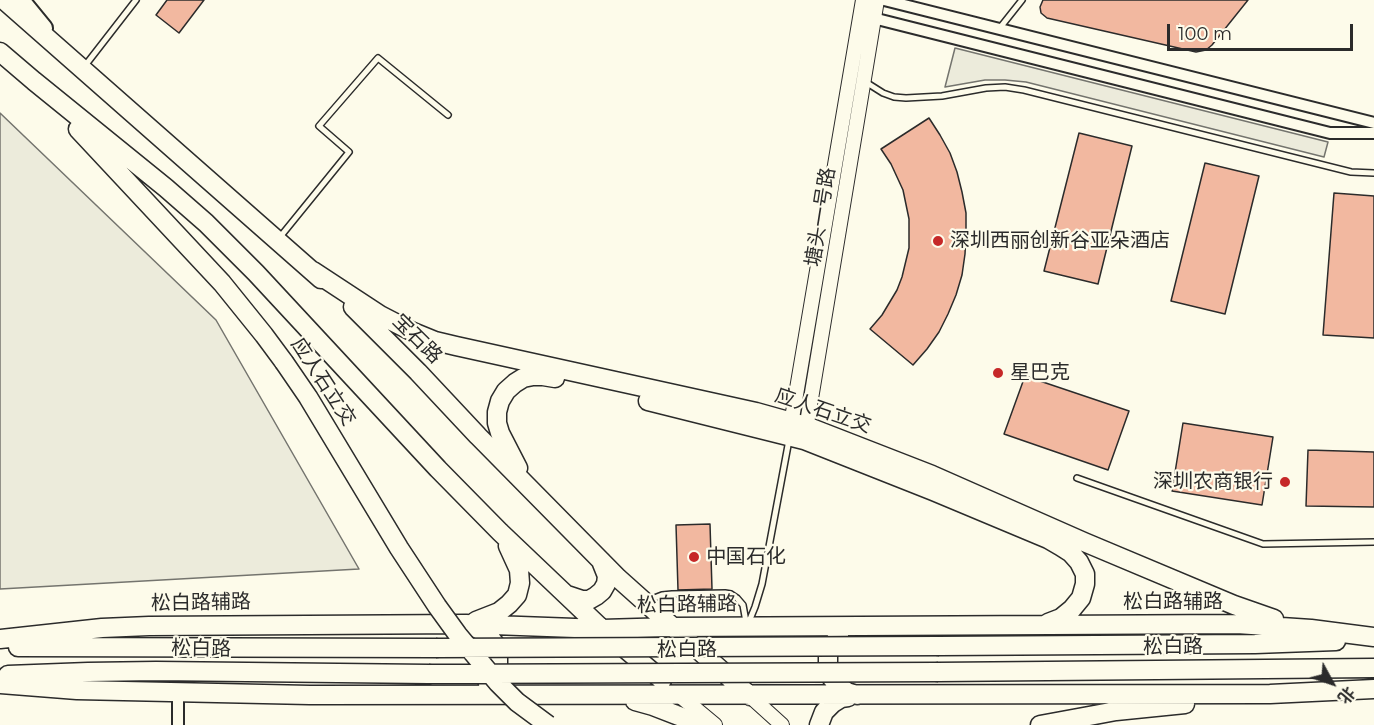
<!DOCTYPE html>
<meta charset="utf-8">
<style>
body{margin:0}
#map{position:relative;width:1374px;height:725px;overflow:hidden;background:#fdfbea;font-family:Montserrat,"Noto Sans SC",sans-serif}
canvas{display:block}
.north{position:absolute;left:1302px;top:653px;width:60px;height:60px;-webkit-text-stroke:4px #fdfbea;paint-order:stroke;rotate:130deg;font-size:16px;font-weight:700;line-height:24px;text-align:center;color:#2b2b2b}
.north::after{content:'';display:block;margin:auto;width:21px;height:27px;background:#2b2b2b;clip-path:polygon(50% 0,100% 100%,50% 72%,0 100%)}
.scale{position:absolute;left:1167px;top:24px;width:186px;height:27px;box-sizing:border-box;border:3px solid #2b2b2b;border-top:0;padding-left:8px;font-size:18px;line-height:21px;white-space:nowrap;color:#2b2b2b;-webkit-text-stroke:4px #fdfbea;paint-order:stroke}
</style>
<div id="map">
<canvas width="1374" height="725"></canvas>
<div class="north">北</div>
<div class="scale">100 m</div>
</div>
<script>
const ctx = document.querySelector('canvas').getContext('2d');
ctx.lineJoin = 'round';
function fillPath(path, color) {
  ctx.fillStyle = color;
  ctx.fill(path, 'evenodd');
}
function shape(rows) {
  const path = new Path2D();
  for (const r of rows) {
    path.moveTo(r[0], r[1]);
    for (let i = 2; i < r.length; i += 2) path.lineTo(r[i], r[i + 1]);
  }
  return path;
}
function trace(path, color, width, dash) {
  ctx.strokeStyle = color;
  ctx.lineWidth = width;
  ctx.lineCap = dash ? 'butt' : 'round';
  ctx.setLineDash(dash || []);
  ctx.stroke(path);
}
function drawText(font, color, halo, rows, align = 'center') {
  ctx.font = font + ' Montserrat,"Noto Sans SC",sans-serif';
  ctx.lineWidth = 4.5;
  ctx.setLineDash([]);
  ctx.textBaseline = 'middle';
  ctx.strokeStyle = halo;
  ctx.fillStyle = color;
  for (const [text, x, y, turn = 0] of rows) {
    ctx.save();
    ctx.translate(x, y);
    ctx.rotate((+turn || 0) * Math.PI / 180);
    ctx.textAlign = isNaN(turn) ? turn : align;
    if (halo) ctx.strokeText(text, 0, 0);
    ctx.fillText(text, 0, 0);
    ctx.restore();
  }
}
const green = shape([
 [955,48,1328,142,1324,157,1026,82,1005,80,985,80,945,87,955,48],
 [0,113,216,320,359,569,0,589,0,113]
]);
fillPath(green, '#ecebdb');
trace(green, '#74746e', 1.5);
const building = shape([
 [167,0,204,0,179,33,156,15,167,0],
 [1043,0,1248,0,1212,45,1206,50,1196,52,1047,18,1041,13,1040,7,1043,0],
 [929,118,940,135,950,153,957,172,962,192,966,213,966,234,965,254,962,275,956,295,948,314,939,332,927,349,913,365,870,329,882,315,897,290,902,277,909,248,909,219,903,190,891,164,881,149,929,118],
 [1079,133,1132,146,1098,284,1044,271,1079,133],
 [1205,163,1259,176,1225,314,1171,301,1205,163],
 [1334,193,1374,196,1374,338,1323,335,1334,193],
 [1025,376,1129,411,1108,470,1004,434,1025,376],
 [1183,423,1273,437,1262,505,1172,491,1183,423],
 [1308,450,1374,452,1374,507,1306,506,1308,450],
 [710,524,712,589,678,590,676,525,710,524]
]);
fillPath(building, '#f2b8a0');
trace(building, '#2b2b2b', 1.5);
const service = shape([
 [999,29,1022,0],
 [84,67,136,0],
 [864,81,883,93,894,97,906,98,942,96,986,88,1005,87,1024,90,1351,172,1374,173],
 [280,237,349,152,319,126,378,58,448,115],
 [1077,478,1263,544,1374,542],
 [649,600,662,595,672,594,725,593,731,594,737,598,743,605,746,622],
 [748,624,755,607,762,584,789,440]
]);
const minor = shape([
 [884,0,1374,123],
 [869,17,1330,133,1374,133],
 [178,725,178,692]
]);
const tertiary = shape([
 [790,430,863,0],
 [805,435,877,0],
 [679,695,715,725],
 [750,696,782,725]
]);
const secondary = shape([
 [21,0,44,28]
]);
const primary = shape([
 [4,0,321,279],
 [0,52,34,81,166,188,206,223,256,273,438,469,500,532,602,629,662,680],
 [78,129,222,283,264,335,284,362],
 [313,271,380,315,413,332,435,341,456,346,756,412,806,426,932,475,1084,542,1234,605,1274,619],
 [353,307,418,372,478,436,618,578,750,696],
 [648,401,804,440,933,491,1048,539,1060,546,1071,553,1079,562,1085,574,1085,584,1081,598,1072,609,1061,618,1048,623],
 [518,468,500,433,497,423,497,412,500,401,506,391,515,383,523,378,533,376,543,376,555,378],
 [567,595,582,600,589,600,596,596,602,591,606,584,607,576,601,561],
 [476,621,499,612,509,604,517,595,520,583,519,570,508,546],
 [468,625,478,629,488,635,495,644,498,655,498,667,494,678,488,684],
 [839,636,832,645,828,655,828,666,831,677,838,685,847,692,857,695],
 [0,639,102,628,149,626,466,624,602,629,672,627,1237,624,1311,629,1374,637],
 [939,646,1255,644,1336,641],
 [18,647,436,648],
 [938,672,1374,668],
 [8,675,88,672,156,671,429,674],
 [0,684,77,690,310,695,1270,694,1374,689],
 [635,701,653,706,684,718,698,725],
 [819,725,824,712,833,703,841,698,848,697],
 [1040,725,1116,711,1185,704]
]);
trace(service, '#2b2b2b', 8);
trace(minor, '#2b2b2b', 14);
trace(tertiary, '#2b2b2b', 16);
trace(secondary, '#2b2b2b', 20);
trace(primary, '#2b2b2b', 21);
trace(service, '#fdfbea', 5);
trace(minor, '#fdfbea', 10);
trace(tertiary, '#fdfbea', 14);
trace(secondary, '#fdfbea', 16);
trace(primary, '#fdfbea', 18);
const primaryBridge = shape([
 [284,362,308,397,399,548,437,606,458,635,498,683,517,702,548,725],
 [436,648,939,646],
 [429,674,938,672]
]);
trace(primaryBridge, '#2b2b2b', 21, []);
trace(primaryBridge, '#fdfbea', 18);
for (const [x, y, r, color] of [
 [938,241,6,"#c62828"],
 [998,373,6,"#c62828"],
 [1285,482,6,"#c62828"],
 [694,557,6,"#c62828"]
]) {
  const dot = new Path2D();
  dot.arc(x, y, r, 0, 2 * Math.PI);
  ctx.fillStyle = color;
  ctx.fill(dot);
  trace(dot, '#fdfbea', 2);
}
drawText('20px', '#2b2b2b', '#fdfbea', [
 ["塘头一号路",821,217,-81],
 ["宝石路",417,339,45],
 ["应人石立交",323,382,57],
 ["应人石立交",823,411,19],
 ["松白路辅路",1173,602],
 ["松白路辅路",201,603,-1],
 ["松白路辅路",687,605,-1],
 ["松白路",1173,647],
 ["松白路",201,649,1],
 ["松白路",687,650]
]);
drawText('20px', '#2b2b2b', '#fdfbea', [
 ["深圳西丽创新谷亚朵酒店",950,241],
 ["星巴克",1010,373],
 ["深圳农商银行",1273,482,"right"],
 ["中国石化",706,557]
], 'left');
</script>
